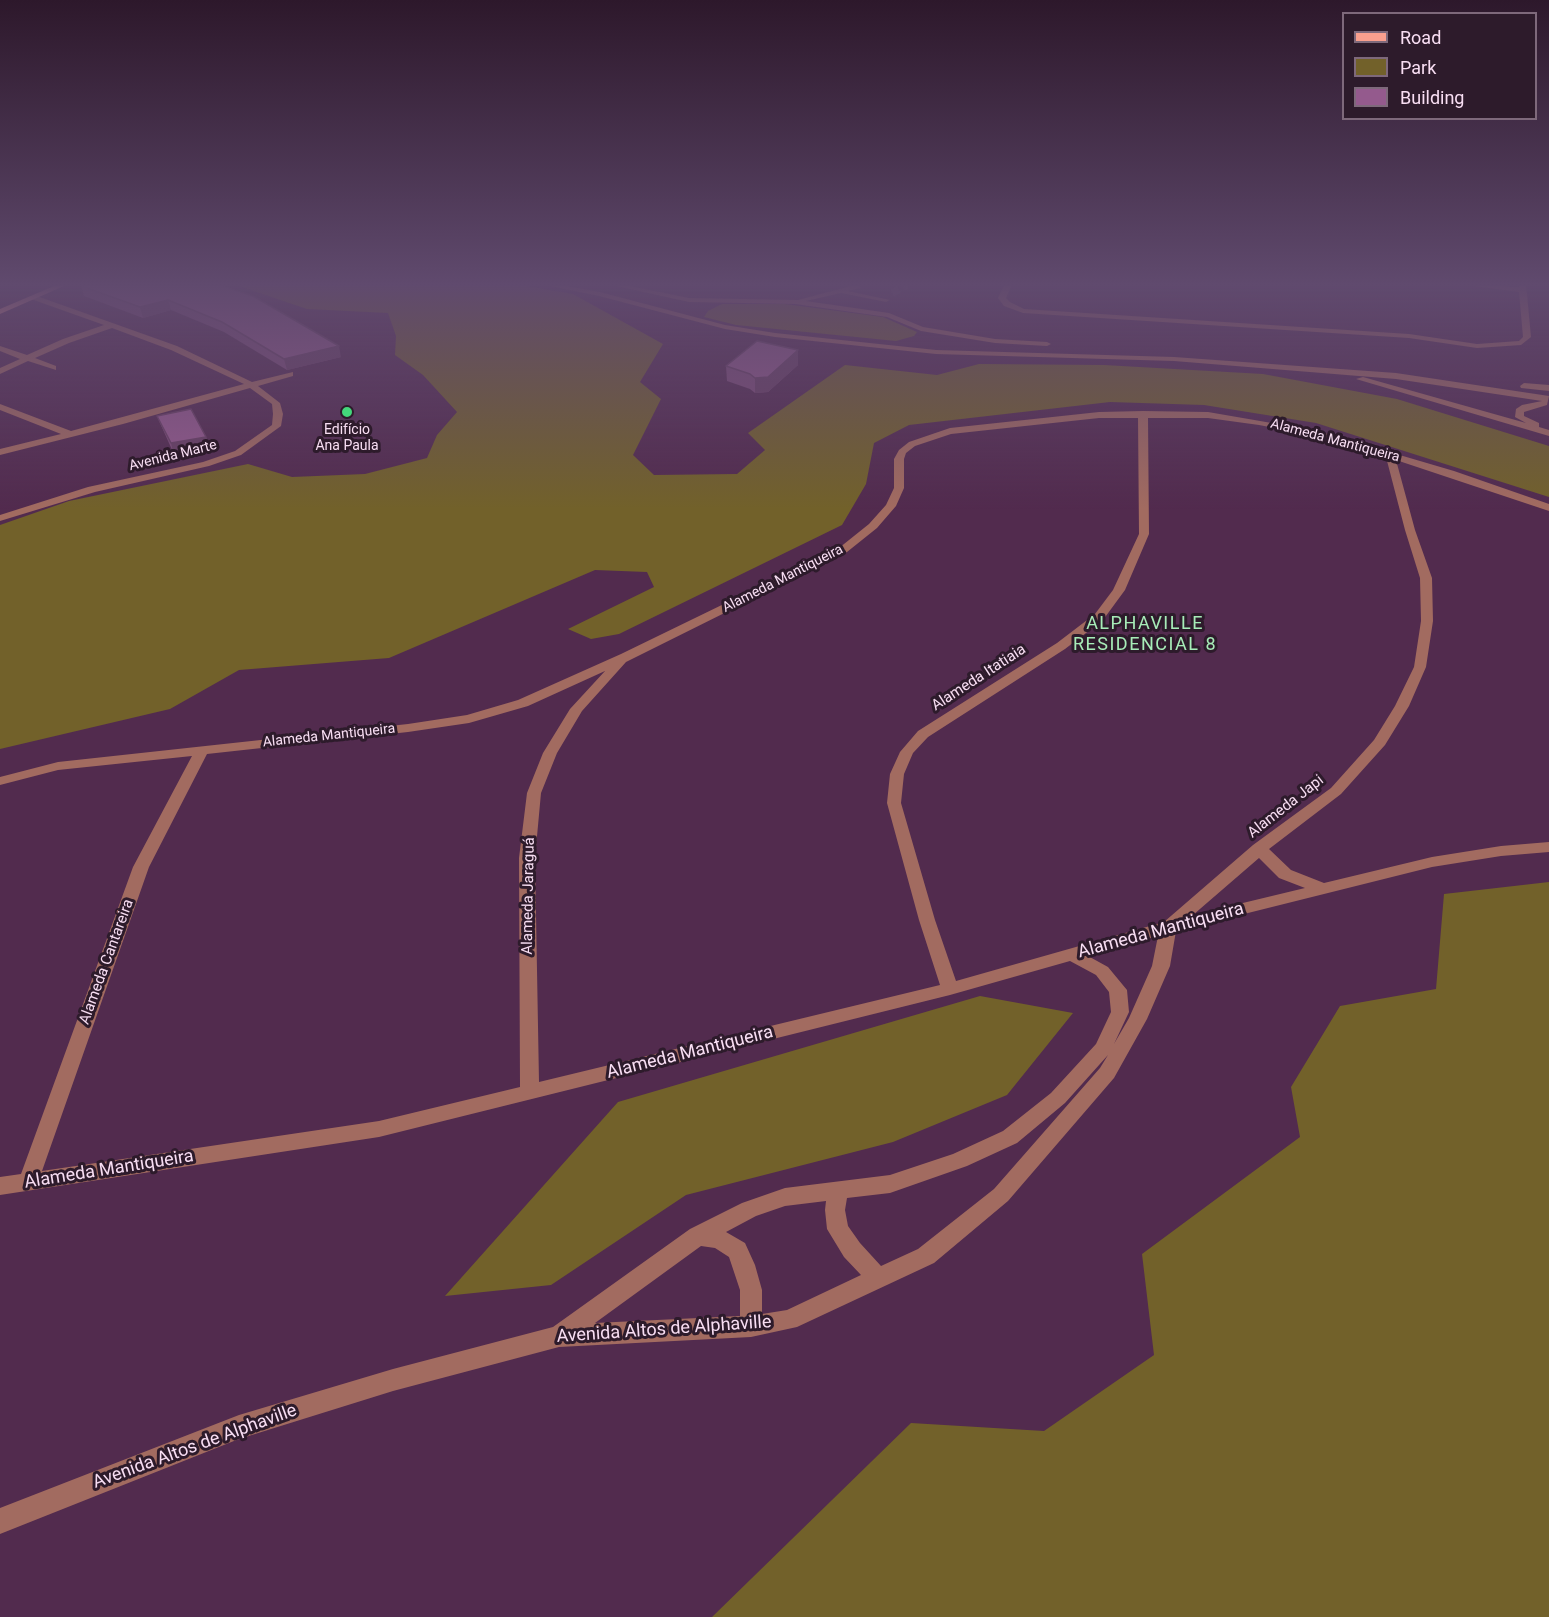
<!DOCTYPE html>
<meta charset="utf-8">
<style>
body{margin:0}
#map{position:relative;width:1549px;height:1617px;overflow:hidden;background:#522b4e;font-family:Roboto,sans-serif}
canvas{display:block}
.legend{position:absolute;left:1342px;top:12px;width:195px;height:108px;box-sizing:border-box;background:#2d1b2b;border:2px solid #7e697b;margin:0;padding:8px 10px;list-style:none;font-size:18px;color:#f8def3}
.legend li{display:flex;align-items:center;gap:12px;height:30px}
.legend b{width:30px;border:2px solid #7e697b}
</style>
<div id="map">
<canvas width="1549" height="1617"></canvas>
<ul class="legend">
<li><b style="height:8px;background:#f99f8e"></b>Road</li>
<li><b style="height:16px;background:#72612a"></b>Park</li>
<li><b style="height:16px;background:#945a8d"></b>Building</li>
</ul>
</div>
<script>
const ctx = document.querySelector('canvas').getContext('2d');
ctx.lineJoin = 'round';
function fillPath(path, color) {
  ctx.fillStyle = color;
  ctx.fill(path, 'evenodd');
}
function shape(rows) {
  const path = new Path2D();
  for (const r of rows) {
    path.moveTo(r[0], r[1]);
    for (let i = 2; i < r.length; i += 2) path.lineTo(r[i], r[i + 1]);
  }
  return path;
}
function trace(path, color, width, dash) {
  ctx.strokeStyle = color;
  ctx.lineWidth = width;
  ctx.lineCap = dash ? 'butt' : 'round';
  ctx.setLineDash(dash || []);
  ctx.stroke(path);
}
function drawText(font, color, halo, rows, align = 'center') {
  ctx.font = font + ' Roboto,sans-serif';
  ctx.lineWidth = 6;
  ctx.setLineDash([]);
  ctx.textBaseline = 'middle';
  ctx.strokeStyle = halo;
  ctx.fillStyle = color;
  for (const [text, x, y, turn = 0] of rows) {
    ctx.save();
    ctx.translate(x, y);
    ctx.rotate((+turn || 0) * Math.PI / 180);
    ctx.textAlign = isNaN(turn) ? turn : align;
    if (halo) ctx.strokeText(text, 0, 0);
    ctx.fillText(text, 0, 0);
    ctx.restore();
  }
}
fillPath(shape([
 [244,283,511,283,573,294,663,344,640,382,661,399,633,455,654,475,737,474,765,450,748,433,845,365,937,375,979,364,1104,365,1263,374,1397,399,1549,446,1549,497,1316,423,1204,405,1110,402,909,425,874,443,866,484,842,525,619,634,591,639,568,629,654,587,647,572,595,570,389,658,239,670,170,709,0,749,0,525,69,501,248,464,292,477,365,474,427,458,437,435,457,412,423,375,395,355,396,336,388,313,307,309,239,286],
 [722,304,785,304,883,317,917,332,914,336,896,341,736,325,704,317,708,311],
 [1549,882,1549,1617,712,1617,911,1423,1044,1431,1154,1355,1142,1254,1300,1137,1291,1087,1340,1006,1436,989,1444,894],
 [980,996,1073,1013,1007,1095,893,1142,686,1195,551,1285,445,1296,618,1102]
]), '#72612a');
trace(shape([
 [892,293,907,285]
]), '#6b4667', 8, [8, 4]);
fillPath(shape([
 [535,283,551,283,600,292,725,325,775,333,936,350,1174,357,1396,373,1549,396,1547,405,1524,412,1524,416,1539,423,1539,427,1549,430,1549,436,1356,379,1363,377,1526,423,1515,417,1516,409,1522,405,1542,401,1396,379,1174,361,936,354,775,337,725,329,599,296,535,283],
 [602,283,616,283,689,298,798,300,858,284,861,288,848,291,890,300,886,302,841,293,806,301,889,313,923,327,995,339,1047,342,1051,344,1047,346,995,343,921,331,887,317,795,304,689,302,602,283],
 [904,283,915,283,907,287,904,283],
 [1005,283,1013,283,1006,298,1010,302,1024,309,1409,334,1477,344,1519,341,1523,337,1519,292,1449,283,1519,287,1518,283,1526,283,1531,337,1521,345,1477,348,1409,338,1023,313,1004,306,998,298,1005,283],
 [34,295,177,346,252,382,293,372,293,376,258,386,280,403,283,414,281,426,241,455,209,466,95,492,0,521,0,515,88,487,203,462,235,451,272,425,273,414,272,404,250,388,123,424,0,455,0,449,61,434,0,410,0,404,71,431,244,384,171,350,112,328,69,343,35,358,56,366,56,370,28,361,0,374,0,368,20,359,0,351,0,346,27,355,63,339,104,325,31,299,34,295],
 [1524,383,1549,385,1549,391,1521,388,1520,386,1524,383],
 [1143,411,1208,412,1318,431,1454,471,1549,504,1549,511,1396,460,1415,530,1432,578,1433,621,1426,667,1409,706,1385,745,1341,794,1269,849,1291,870,1324,883,1432,857,1501,846,1549,842,1549,852,1501,856,1432,867,1176,931,1170,966,1147,1019,1114,1078,1008,1201,934,1263,797,1327,751,1337,559,1347,393,1391,239,1439,0,1534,0,1508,239,1415,393,1369,553,1327,690,1229,742,1203,785,1188,890,1175,953,1154,1003,1131,1051,1093,1096,1044,1111,1012,1109,992,1096,975,1070,961,950,995,379,1137,0,1195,0,1177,21,1174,133,867,192,756,58,770,0,785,0,777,58,762,408,724,467,715,518,700,621,654,839,548,869,524,886,505,894,488,894,459,899,450,909,442,950,428,1099,412,1143,411],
 [1099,418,1138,418,1139,534,1113,590,1095,614,1057,643,918,731,900,752,890,774,887,803,919,920,940,985,539,1082,535,858,541,793,557,753,582,711,626,662,847,552,877,528,896,506,904,488,904,459,906,453,915,446,951,434,1099,418],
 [1148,418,1208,418,1259,425,1316,436,1386,457,1405,530,1420,578,1421,621,1414,667,1395,706,1374,740,1331,788,1253,845,1164,922,956,981,935,920,901,803,904,774,913,753,928,737,1065,649,1103,620,1125,590,1149,534,1148,418],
 [605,671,570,709,543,753,527,793,519,858,520,1087,379,1121,42,1171,149,867,207,754,408,732,469,723,528,706,605,671],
 [1259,858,1279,878,1305,888,1193,915,1259,858],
 [1158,936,1152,966,1129,1018,1114,1044,1129,1012,1127,990,1108,967,1088,956,1158,936],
 [1108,1055,1100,1068,994,1189,918,1249,881,1266,860,1243,848,1226,845,1210,847,1198,890,1193,967,1166,1017,1143,1065,1103,1108,1055],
 [826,1201,825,1210,827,1229,844,1257,861,1275,787,1310,762,1314,762,1290,755,1265,745,1243,726,1232,756,1216,785,1206,826,1201],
 [701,1246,715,1248,729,1257,740,1290,740,1316,595,1323,701,1246]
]), '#a26b60');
fillPath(shape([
 [61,283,71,283,0,314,0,309,61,283]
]), '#f99f8e');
fillPath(shape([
 [214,283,341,357,287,370,224,332,171,310,143,318,84,296,81,286],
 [798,350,798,365,768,392,755,393,750,389,727,381,726,366],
 [157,416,206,437,209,445,173,452,160,423]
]), '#7f4d79');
fillPath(shape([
 [168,300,171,310,143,318,140,307],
 [339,346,341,357,287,370,284,359],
 [798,350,798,365,768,392,755,393,755,378],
 [206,437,209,445,173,452,171,443]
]), '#683f63');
const building = shape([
 [92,283,214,283,253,296,339,346,284,359,222,322,168,300,140,307,81,286,92,283],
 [757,341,798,350,768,377,755,378,750,374,726,366,757,341],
 [191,409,206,437,171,443,157,416,191,409]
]);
fillPath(building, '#945a8d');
trace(building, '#683f63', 1.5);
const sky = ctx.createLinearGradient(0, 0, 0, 509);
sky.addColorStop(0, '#2d182b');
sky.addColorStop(0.56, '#604a6e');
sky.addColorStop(1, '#604a6e00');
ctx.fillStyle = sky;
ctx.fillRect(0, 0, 1549, 509);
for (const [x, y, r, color] of [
 [347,412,6,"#43d77b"]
]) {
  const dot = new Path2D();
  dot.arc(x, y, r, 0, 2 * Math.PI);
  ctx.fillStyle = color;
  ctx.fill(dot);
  trace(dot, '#2d1b2b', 2);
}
drawText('14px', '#f8def3', '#2d1b2b', [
 ["Edifício",347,430],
 ["Ana Paula",347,446]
]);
drawText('14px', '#f8def3', '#2d1b2b', [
 ["Alameda Mantiqueira",1335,441,15],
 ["Avenida Marte",173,456,-14],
 ["Alameda Mantiqueira",783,579,-27],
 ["Alameda Mantiqueira",329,736,-6]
]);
drawText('15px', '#f8def3', '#2d1b2b', [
 ["Alameda Itatiaia",979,678,-33],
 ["Alameda Japi",1286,807,-38],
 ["Alameda Jaraguá",529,896,-89],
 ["Alameda Cantareira",107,962,-70]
]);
ctx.letterSpacing = '1.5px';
drawText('18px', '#a7ecb8', '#2d1b2b', [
 ["ALPHAVILLE",1145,624],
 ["RESIDENCIAL 8",1145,645]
]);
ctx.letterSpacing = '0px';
drawText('18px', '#f8def3', '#2d1b2b', [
 ["Alameda Mantiqueira",1161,931,-15],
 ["Alameda Mantiqueira",690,1053,-14],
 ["Alameda Mantiqueira",109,1170,-9],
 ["Avenida Altos de Alphaville",664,1330,-4],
 ["Avenida Altos de Alphaville",195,1447,-20]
]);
</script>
